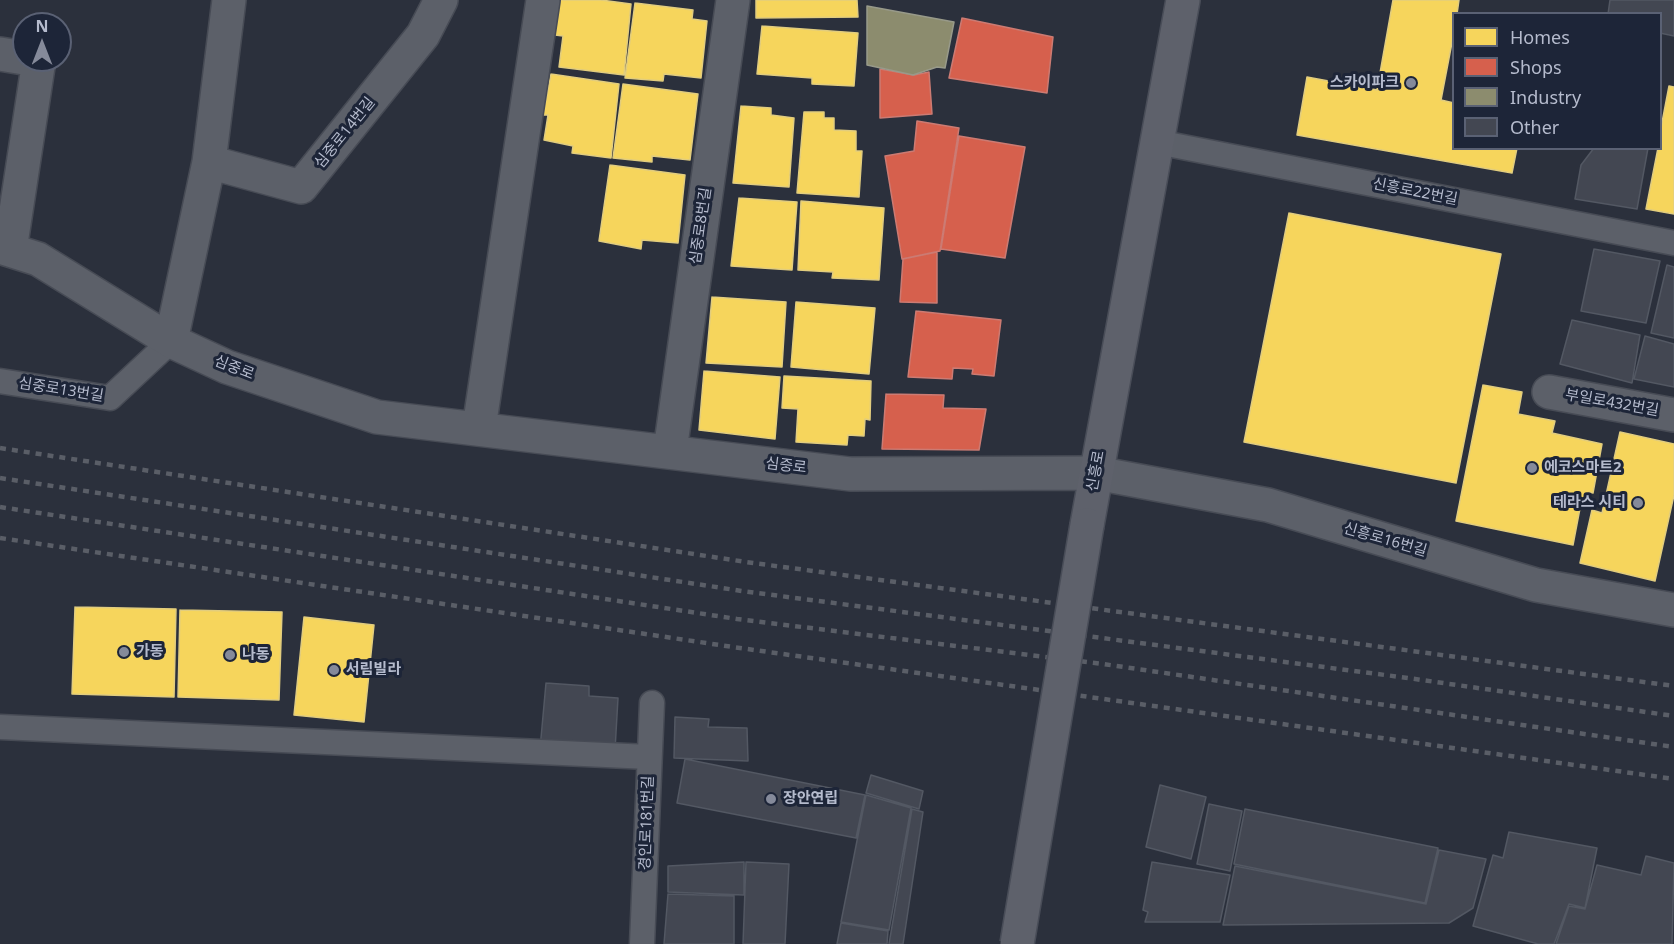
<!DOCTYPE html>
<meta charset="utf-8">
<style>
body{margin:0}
#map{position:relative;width:1674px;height:944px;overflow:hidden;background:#2b303c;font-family:"Noto Sans",sans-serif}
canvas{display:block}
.legend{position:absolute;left:1452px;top:12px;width:210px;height:138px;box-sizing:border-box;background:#1d2538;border:2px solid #5a6174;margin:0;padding:8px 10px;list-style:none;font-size:18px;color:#b5bbcd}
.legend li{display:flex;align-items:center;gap:12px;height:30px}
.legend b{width:30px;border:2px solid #5a6174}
.north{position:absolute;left:12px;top:12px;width:60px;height:60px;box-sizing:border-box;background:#1d2538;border:2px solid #5a6174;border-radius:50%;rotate:0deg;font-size:16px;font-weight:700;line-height:24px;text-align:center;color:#b5bbcd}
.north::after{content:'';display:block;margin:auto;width:21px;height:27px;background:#858a9a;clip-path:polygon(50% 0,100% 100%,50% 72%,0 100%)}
</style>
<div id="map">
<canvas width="1674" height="944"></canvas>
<ul class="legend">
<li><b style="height:16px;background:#f6d55c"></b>Homes</li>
<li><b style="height:16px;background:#d6604d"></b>Shops</li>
<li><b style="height:16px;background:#8c8c6e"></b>Industry</li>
<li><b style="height:16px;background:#434752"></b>Other</li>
</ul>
<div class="north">N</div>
</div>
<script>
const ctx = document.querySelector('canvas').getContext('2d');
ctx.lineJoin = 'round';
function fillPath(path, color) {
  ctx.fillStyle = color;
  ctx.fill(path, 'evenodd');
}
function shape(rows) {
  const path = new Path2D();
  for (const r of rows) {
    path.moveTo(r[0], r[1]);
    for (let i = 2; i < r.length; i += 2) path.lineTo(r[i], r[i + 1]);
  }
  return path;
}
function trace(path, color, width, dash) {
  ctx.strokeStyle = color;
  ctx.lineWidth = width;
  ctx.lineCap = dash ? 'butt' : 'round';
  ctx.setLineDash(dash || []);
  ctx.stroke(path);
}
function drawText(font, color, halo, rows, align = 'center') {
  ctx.font = font + ' "Noto Sans","Noto Sans KR",sans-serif';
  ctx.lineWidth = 6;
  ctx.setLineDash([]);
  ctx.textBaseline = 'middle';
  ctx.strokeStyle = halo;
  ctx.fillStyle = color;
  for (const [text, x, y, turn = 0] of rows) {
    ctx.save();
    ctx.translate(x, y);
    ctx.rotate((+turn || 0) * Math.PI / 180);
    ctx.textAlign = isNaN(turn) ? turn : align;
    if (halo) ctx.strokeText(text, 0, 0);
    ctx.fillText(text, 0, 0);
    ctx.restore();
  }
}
const homes = shape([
 [560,0,601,0,631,4,624,75,559,67,563,36,555,35,560,0],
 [756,0,857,0,858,17,756,18,756,0],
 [1393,0,1459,0,1457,14,1454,14,1454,32,1441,100,1454,103,1454,148,1517,148,1512,173,1297,135,1307,77,1377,90,1393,0],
 [635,3,693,10,692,19,707,21,701,78,664,74,663,81,625,78,635,3],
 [762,26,858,33,854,86,812,84,812,78,757,74,762,26],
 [551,74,619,84,611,158,572,153,573,146,544,140,548,115,543,115,551,74],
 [623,84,698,94,690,160,652,156,652,162,613,158,623,84],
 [1669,86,1674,87,1674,214,1646,209,1658,148,1660,148,1660,133,1669,86],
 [741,106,771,108,771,115,794,118,789,187,733,183,741,106],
 [804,112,824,112,824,118,834,118,834,130,856,131,856,151,862,151,859,197,797,193,804,112],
 [610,165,685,175,678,243,642,240,641,249,599,241,610,165],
 [739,198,797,202,792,270,731,266,739,198],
 [801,201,884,208,879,280,832,278,833,272,798,270,801,201],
 [1289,213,1501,254,1456,483,1244,442,1289,213],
 [712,297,786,302,782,367,706,363,712,297],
 [796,302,875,308,869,374,791,367,796,302],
 [704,371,780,377,775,439,699,430,704,371],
 [784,376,871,381,870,420,865,419,864,436,848,435,847,445,796,442,798,409,782,408,784,376],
 [1483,385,1522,392,1518,414,1555,421,1552,433,1602,444,1593,493,1589,492,1587,504,1581,503,1573,545,1456,521,1483,385],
 [1620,432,1674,444,1674,495,1655,581,1580,563,1592,510,1602,513,1620,432],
 [75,607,176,609,174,697,72,694,75,607],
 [180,610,282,612,279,700,178,697,180,610],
 [304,617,374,625,364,722,294,715,304,617]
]);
fillPath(homes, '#f6d55c');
trace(homes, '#e2cd7e', 1.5);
const shops = shape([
 [962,18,1053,37,1047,93,949,78,962,18],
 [880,69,914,75,929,72,932,114,880,118,880,69],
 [917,121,959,128,940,251,902,259,885,156,914,151,917,121],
 [959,136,1025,147,1005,258,941,249,959,136],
 [937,252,937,303,900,302,903,259,937,252],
 [916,311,1001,320,994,376,972,374,973,369,953,368,952,379,908,377,916,311],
 [886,394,944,395,943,408,986,409,979,450,882,449,886,394]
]);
fillPath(shops, '#d6604d');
trace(shops, '#cc7b73', 1.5);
const industry = shape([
 [867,6,954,22,945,68,937,67,913,75,867,65,867,6]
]);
fillPath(industry, '#8c8c6e');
trace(industry, '#989a8a', 1.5);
const building = shape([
 [1610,0,1674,0,1674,36,1660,33,1660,14,1608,14,1610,0],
 [1594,148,1648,148,1637,209,1575,199,1581,165,1594,148],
 [1594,249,1660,261,1646,323,1581,311,1594,249],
 [1667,265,1674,267,1674,338,1651,333,1667,265],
 [1572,320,1640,335,1632,383,1560,364,1572,320],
 [1645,336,1674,344,1674,387,1634,379,1645,336],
 [546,683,589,686,589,696,618,698,615,750,540,749,546,683],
 [675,717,709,719,708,727,747,728,748,761,674,758,675,717],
 [685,759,865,795,856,838,677,803,685,759],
 [871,775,923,791,919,809,866,793,871,775],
 [1160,785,1206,797,1191,859,1146,847,1160,785],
 [866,795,911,808,889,930,841,922,866,795],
 [1209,804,1242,811,1230,871,1197,864,1209,804],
 [912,809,923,812,903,944,889,944,912,809],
 [1245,809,1438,848,1425,903,1234,864,1245,809],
 [1509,832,1597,848,1585,908,1569,904,1554,944,1538,944,1473,926,1493,855,1503,858,1509,832],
 [1439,850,1486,859,1473,908,1449,923,1223,925,1235,866,1426,904,1439,850],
 [1646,856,1674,863,1672,944,1556,944,1569,906,1585,909,1597,865,1641,875,1646,856],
 [744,862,744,895,668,892,668,866,744,862],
 [746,862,789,864,785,944,743,944,746,862],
 [1152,862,1230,875,1220,922,1145,922,1148,912,1143,910,1152,862],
 [668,894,734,896,734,944,664,944,668,894],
 [841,923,888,931,887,944,837,944,841,923]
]);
fillPath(building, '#434752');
trace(building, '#535863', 1.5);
const lane = shape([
 [1157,142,1674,243],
 [0,381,110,398,171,341],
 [0,727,649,757],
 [642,944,652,703]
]);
const street = shape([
 [0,54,24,58],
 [209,162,301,187,423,35,441,0],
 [0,247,38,259,171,341,227,367,377,417,850,474,1096,473,1268,505,1536,585,1674,610],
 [10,250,39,60],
 [171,341,209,162,229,0],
 [1549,392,1674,415],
 [479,428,543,0],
 [670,451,733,0]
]);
const primary = shape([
 [1087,525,1183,0]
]);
trace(lane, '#474b55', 27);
trace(street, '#474b55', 36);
trace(primary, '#494d58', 36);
trace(lane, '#5c6069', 24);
trace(street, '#5c6069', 33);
trace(primary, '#5e616b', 33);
trace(shape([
 [0,448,746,562,1674,686],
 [0,478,742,591,1408,678,1674,716],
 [0,507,737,619,1103,664,1674,747],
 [0,538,733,647,1674,779]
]), '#5a5e67', 4.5, [6, 6]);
const primaryBridge = shape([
 [1017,944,1087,525]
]);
trace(primaryBridge, '#494d58', 36, []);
trace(primaryBridge, '#5e616b', 33);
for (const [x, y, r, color] of [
 [1411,83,6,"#858a9a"],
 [1532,468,6,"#858a9a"],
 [1638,503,6,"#858a9a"],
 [124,652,6,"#858a9a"],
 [230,655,6,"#858a9a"],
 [334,670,6,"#858a9a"],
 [771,799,6,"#858a9a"]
]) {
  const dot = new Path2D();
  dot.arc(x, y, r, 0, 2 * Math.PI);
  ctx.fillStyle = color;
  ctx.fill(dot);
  trace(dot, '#1d2538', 2);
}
drawText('bold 15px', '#b5bbcd', '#1d2538', [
 ["스카이파크",1399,83,"right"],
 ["에코스마트2",1544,468],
 ["테라스 시티",1626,503,"right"],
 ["가동",136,652],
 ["나동",242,655],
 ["서림빌라",346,670],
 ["장안연립",783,799]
], 'left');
drawText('15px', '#b5bbcd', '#1d2538', [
 ["심중로14번길",345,133,-51],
 ["신흥로22번길",1415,192,11],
 ["심중로8번길",701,226,-82],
 ["심중로",234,368,21],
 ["심중로13번길",61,390,9],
 ["부일로432번길",1612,403,10],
 ["심중로",786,466,7],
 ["신흥로",1096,471,-80],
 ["신흥로16번길",1385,540,16],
 ["경인로181번길",647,823,-88]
]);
</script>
